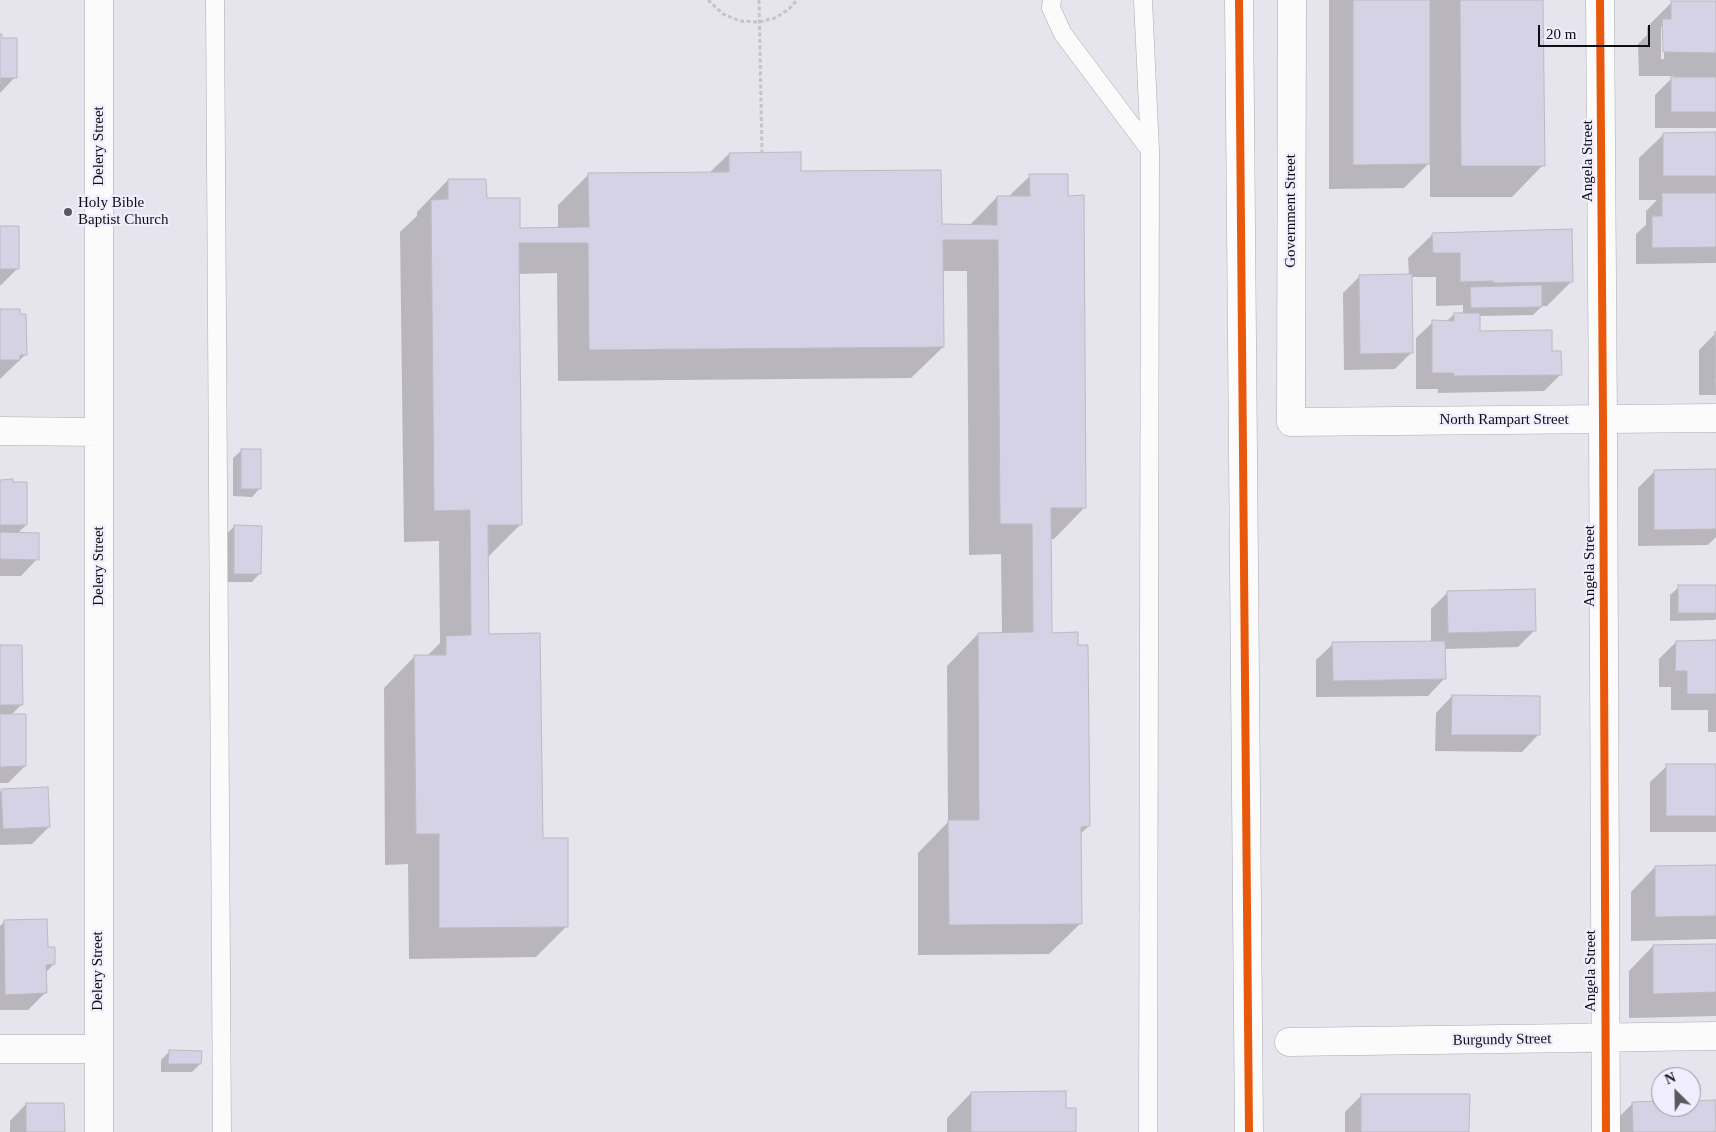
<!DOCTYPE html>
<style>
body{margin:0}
#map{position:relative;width:1716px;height:1132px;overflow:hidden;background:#e6e4ec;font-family:Georgia,serif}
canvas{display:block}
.north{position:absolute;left:1651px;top:1067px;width:50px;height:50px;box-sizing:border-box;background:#f0eefe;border:1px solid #9694a0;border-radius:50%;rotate:337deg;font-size:14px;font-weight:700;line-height:20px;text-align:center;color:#0f0e13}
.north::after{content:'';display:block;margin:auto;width:18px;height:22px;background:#5a595f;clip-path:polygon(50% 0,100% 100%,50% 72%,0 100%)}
.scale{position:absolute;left:1538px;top:25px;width:112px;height:22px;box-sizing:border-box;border:2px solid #0f0e13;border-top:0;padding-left:6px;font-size:15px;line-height:18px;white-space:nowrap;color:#0f0e13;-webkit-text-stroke:4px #f0eefe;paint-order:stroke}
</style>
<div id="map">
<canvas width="1716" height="1132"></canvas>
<div class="north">N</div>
<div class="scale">20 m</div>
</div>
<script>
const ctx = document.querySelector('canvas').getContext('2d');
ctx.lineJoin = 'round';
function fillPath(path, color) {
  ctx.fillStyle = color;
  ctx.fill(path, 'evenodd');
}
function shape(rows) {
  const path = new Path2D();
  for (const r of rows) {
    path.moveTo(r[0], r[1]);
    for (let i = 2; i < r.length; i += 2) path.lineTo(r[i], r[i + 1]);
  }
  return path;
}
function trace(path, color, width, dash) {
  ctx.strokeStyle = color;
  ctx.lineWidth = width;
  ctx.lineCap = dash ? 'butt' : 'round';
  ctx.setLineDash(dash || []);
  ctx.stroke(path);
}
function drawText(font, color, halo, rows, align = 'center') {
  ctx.font = font + ' Georgia,serif';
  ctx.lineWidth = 4.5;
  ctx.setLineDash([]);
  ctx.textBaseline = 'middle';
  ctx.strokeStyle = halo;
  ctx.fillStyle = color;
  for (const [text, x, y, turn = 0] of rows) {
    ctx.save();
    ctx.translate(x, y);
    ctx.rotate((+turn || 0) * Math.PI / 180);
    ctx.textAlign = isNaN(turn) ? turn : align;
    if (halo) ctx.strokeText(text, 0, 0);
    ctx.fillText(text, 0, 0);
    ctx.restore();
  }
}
fillPath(shape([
 [1329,0,1542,0,1543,165,1512,197,1430,197,1430,162,1404,188,1329,189],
 [1672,2,1716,3,1716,128,1655,128,1655,95,1674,76,1639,76,1638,44,1647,35,1647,27],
 [1664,25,1664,59,1661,59,1661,27],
 [0,35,15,77,0,93],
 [1716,133,1716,263,1636,264,1636,234,1646,225,1646,211,1657,200,1639,200,1639,158,1664,134],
 [729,154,800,172,940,226,969,226,997,197,1008,197,1030,176,1067,197,1085,507,1054,539,1050,539,1051,634,1089,826,1080,834,1081,923,1049,954,918,955,918,853,948,822,947,666,978,634,1002,634,1001,554,969,555,967,271,942,271,943,347,911,378,558,381,557,273,518,274,520,525,489,556,487,556,488,635,541,839,567,926,536,957,409,959,408,864,385,865,384,688,415,656,427,656,440,643,439,541,404,542,400,232,417,216,417,212,448,180,485,200,519,229,558,229,558,205,589,174,709,173],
 [0,227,18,268,1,285,0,285],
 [1433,234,1572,281,1547,306,1542,306,1533,315,1478,316,1479,332,1551,352,1560,375,1544,391,1438,393,1438,389,1416,389,1416,338,1433,322,1446,322,1454,314,1463,314,1463,305,1436,306,1436,277,1411,277,1412,352,1395,369,1344,370,1343,293,1360,276,1409,276,1408,258],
 [0,310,25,355,0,379],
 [1715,334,1716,395,1699,395,1699,350],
 [242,450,260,488,252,497,233,496,233,458],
 [1716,470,1716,537,1708,545,1638,546,1638,488,1655,471],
 [0,481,26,525,17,534,37,559,21,576,0,576],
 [235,526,260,573,252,582,227,582,226,534],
 [1716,586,1716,619,1714,620,1670,621,1670,595,1679,587],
 [1448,592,1535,630,1518,647,1444,649,1444,679,1428,696,1316,697,1316,660,1333,644,1431,642,1431,609],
 [1676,642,1716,642,1716,732,1708,732,1708,710,1671,710,1671,687,1659,687,1659,659],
 [0,646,21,705,11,715,25,766,8,783,0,783],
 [1452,696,1538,735,1522,752,1435,751,1436,713],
 [1716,765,1716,832,1650,832,1650,782,1667,766],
 [2,790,49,827,32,844,0,845,0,792],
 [1716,866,1716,939,1631,941,1631,892,1655,867],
 [5,921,46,949,54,964,45,973,45,993,28,1010,0,1010,0,926],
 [1716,945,1716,1016,1629,1018,1629,971,1653,946],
 [169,1052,200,1064,192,1072,161,1072,161,1060],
 [971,1093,1065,1109,1075,1132,947,1132,947,1118],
 [1362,1095,1468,1132,1345,1132,1345,1112],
 [1661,1097,1661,1107,1691,1107,1691,1102,1715,1132,1616,1132,1616,1120,1633,1103,1655,1102],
 [26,1104,63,1132,10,1132,10,1121]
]), '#0003');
const building = shape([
 [1353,0,1430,0,1430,164,1353,165,1353,0],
 [1460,0,1543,0,1545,166,1461,166,1460,0],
 [1671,1,1716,1,1716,53,1663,52,1662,19,1671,19,1671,1],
 [0,34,2,34,2,38,17,38,17,78,1,78,0,83,0,34],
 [1671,77,1716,77,1716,112,1671,112,1671,77],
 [1716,132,1716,176,1663,176,1663,133,1716,132],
 [801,152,801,171,941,170,942,224,997,225,997,196,1030,196,1029,174,1068,174,1068,196,1084,195,1086,508,1051,508,1052,633,1078,632,1078,645,1088,645,1090,826,1081,827,1082,924,949,925,948,820,979,820,978,633,1033,632,1032,524,1000,524,998,240,943,240,944,347,589,350,588,243,519,243,522,525,488,525,489,634,540,633,543,838,568,838,568,927,439,928,439,834,416,834,414,655,446,655,446,636,471,635,470,510,434,511,431,200,448,199,448,179,486,179,487,198,520,198,520,228,589,227,588,173,729,172,729,153,801,152],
 [1662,193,1716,193,1716,247,1652,248,1652,216,1662,216,1662,193],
 [0,226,19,226,19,269,0,269,0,226],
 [1572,229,1573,282,1493,283,1493,281,1460,282,1460,253,1433,253,1432,233,1572,229],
 [1412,274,1413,353,1360,354,1359,275,1412,274],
 [1542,285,1542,307,1471,308,1470,287,1542,285],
 [0,309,20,309,20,314,26,314,27,355,20,355,20,360,0,360,0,309],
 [1454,313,1480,313,1480,331,1552,330,1552,351,1561,351,1562,375,1454,376,1454,373,1432,373,1432,320,1454,321,1454,313],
 [1715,332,1716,332,1716,379,1715,332],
 [241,449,261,449,261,489,241,489,241,449],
 [1716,469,1716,529,1654,530,1654,470,1716,469],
 [13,479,13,482,27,482,27,525,0,525,0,480,13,479],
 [234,525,262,526,261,574,234,574,234,525],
 [0,532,39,533,39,560,0,559,0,532],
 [1678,585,1716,585,1716,613,1678,613,1678,585],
 [1535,589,1536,631,1448,633,1447,591,1535,589],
 [1716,640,1716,694,1687,694,1687,671,1675,671,1676,641,1716,640],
 [1445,641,1446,679,1333,681,1332,642,1445,641],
 [0,645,22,645,23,705,0,705,0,645],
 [1452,695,1540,696,1540,735,1451,735,1452,695],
 [0,714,26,714,26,766,0,767,0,714],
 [1666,764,1716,764,1716,816,1666,816,1666,764],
 [48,787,50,827,3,829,1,789,48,787],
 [1716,865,1716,916,1655,917,1655,866,1716,865],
 [47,919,48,947,55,947,55,964,46,965,47,993,5,995,4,920,47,919],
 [1716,944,1716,992,1653,994,1653,945,1716,944],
 [169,1050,202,1051,201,1064,168,1064,169,1050],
 [1066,1091,1066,1108,1076,1108,1076,1132,971,1132,971,1092,1066,1091],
 [1361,1094,1470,1094,1469,1132,1361,1132,1361,1094],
 [1715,1100,1716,1132,1633,1132,1632,1102,1661,1101,1661,1107,1691,1107,1691,1101,1715,1100],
 [26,1103,64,1103,65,1132,26,1132,26,1103]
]);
fillPath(building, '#d6d2e5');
trace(building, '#bbbac0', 1);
const lane = shape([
 [215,0,222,1132],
 [1052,0,1051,8,1063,34,1150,150],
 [1143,0,1150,150,1148,1132]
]);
const street = shape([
 [1239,0,1249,1132],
 [1292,0,1291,422,1716,418],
 [1600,0,1603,420,1606,1132],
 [0,431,99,432],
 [1289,1042,1716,1036],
 [0,1049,98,1049],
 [99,1132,99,0]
]);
trace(lane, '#adacb2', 19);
trace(street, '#adacb2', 29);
trace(shape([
 [708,0,723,14,740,21,759,22,775,18,789,9,797,0],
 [759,0,762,153]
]), '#c5c4c7', 3, [4, 2.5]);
trace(lane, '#fbfbfc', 18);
trace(street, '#fbfbfc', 28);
trace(shape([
 [1239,0,1249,1132],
 [1600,0,1603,420,1606,1132]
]), '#e8590c', 8);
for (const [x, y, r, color] of [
 [68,212,5,"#5a595f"]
]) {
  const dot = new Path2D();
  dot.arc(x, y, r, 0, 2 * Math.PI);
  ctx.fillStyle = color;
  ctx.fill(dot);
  trace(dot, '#f0eefe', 2);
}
drawText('15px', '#0f0e13', '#f0eefe', [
 ["Delery Street",99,146,-90],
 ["Angela Street",1588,161,-90],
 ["Government Street",1291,211,-90],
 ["North Rampart Street",1504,420],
 ["Delery Street",99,566,-90],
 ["Angela Street",1590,566,-90],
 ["Delery Street",98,971,-90],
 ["Angela Street",1591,971,-90],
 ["Burgundy Street",1502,1040,-1]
]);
drawText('15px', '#0f0e13', '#f0eefe', [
 ["Holy Bible",78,203],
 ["Baptist Church",78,220]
], 'left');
</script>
